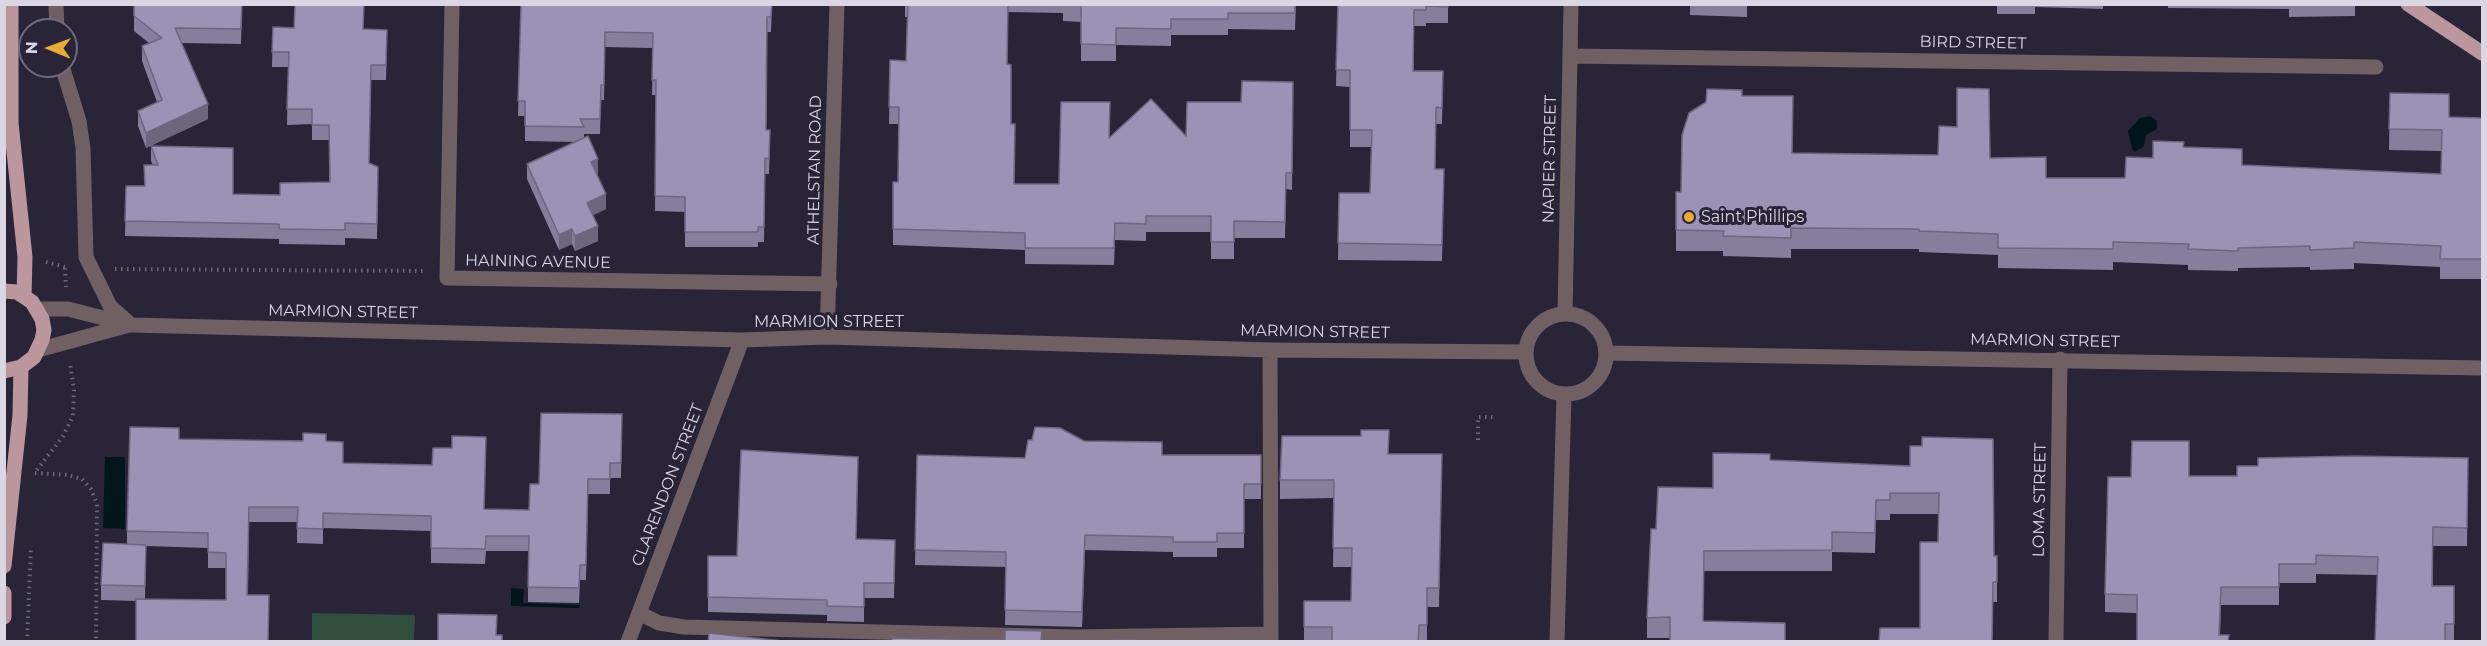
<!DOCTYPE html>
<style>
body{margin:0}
#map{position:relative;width:2487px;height:646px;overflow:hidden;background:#2a2439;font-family:Montserrat,sans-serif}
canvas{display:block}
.frame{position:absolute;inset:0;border:6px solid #dad6e4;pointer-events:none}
.north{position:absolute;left:18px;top:18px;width:60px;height:60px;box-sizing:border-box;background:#2a2439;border:2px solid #706b7d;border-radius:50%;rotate:271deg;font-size:16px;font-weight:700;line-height:24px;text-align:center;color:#dad6e4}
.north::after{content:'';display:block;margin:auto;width:21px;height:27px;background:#e8ab37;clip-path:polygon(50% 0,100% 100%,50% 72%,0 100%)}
</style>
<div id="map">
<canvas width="2487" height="646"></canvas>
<div class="frame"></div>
<div class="north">N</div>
</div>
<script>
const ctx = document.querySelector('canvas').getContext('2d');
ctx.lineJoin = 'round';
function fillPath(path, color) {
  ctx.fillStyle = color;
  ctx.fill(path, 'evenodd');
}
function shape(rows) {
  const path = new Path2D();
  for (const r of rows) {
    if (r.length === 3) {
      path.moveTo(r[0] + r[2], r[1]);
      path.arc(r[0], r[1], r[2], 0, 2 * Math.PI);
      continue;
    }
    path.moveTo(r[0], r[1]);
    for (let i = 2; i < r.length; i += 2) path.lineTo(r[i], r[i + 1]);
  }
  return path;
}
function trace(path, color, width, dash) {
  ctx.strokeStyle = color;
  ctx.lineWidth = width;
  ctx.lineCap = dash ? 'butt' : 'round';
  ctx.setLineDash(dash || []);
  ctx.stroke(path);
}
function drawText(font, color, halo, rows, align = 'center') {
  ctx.font = font + ' Montserrat,sans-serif';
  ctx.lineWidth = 6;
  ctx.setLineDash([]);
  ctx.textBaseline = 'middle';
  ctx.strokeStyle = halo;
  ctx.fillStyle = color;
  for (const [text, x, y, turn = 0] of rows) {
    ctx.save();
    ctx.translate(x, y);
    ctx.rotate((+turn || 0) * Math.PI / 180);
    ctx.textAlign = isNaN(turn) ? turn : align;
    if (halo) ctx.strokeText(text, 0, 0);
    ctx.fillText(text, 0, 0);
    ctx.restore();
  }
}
fillPath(shape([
 [312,613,415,615,414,641,312,641]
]), '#2f4e3d');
fillPath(shape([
 [2150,116,2157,121,2157,129,2146,135,2144,146,2135,152,2132,149,2128,131,2140,118],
 [105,457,125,457,125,529,103,528],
 [511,588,524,589,523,603,580,605,579,608,511,606]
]), '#00161a');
trace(shape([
 [46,262,65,267],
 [65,268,66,287],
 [115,269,425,271],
 [1478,440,1478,417,1495,417],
 [37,470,63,436,73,416,74,390,70,363],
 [35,473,68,475,82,479,91,489,97,504,96,642],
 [27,642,31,546]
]), '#6e697b', 4, [1.5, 4.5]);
trace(shape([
 [56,4,57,30],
 [452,4,447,278,830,284],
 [1571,56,2376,67],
 [62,66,79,121,83,148,86,257,110,306,129,323],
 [37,309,68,309,131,325,742,340,827,337,1270,350,1526,352],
 [1566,354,40],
 [1565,314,1571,4],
 [827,337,837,4],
 [38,350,129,325],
 [1270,350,1271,642],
 [1606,353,2482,368],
 [639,613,659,623,684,627,1075,637,1271,634],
 [628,642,742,340],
 [1557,642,1564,395],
 [2056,642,2060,359]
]), '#716063', 15);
trace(shape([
 [11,4,11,123,25,257,24,296],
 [2408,4,2482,53],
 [4,291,17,292,32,302,42,319,44,330,42,340,34,357,21,367,4,371],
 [4,566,20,415,21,367],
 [4,593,4,617]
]), '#bb979d', 15);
fillPath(shape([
 [134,4,242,4,241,44,181,43,208,119,146,148,138,126,138,111,157,102,142,61,142,46,149,43,134,31],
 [521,4,772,4,771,32,767,32,766,130,770,145,769,174,765,174,764,242,758,242,758,247,685,247,685,212,655,211,656,95,652,95,653,48,605,47,604,100,601,100,600,134,584,134,584,138,598,174,597,174,606,209,593,215,598,241,575,251,572,244,559,250,527,179,527,164,576,142,525,141,525,116,518,116],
 [905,4,1296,4,1295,30,1228,29,1228,35,1171,35,1171,46,1116,45,1116,61,1081,61,1081,22,1063,21,1063,13,1008,12,1007,64,1014,184,1059,184,1110,138,1186,136,1241,102,1293,82,1292,190,1286,189,1285,238,1234,238,1234,259,1211,259,1211,232,1146,232,1146,241,1115,240,1114,265,1025,264,1025,250,893,245,893,182,898,182,899,124,889,124,890,60,906,61,907,17,905,17],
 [1338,4,1448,4,1448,23,1426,23,1426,26,1414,26,1414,71,1443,71,1442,124,1436,124,1435,169,1444,169,1442,261,1338,260,1339,193,1370,193,1371,147,1350,147,1350,87,1336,86],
 [1690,4,1747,4,1747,17,1690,15],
 [1997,4,2103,4,2103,9,2035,7,2035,14,1997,14],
 [2168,4,2355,4,2355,16,2289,17,2289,9,2168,8],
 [273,27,363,29,387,45,386,80,371,80,369,163,378,167,377,239,345,238,345,245,279,244,279,239,125,236,126,186,144,186,153,165,151,161,151,146,233,194,280,195,329,182,329,140,312,140,312,124,287,125,288,67,272,67],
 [2390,93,2449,117,2482,118,2482,279,2440,279,2440,267,2354,263,2354,269,2310,270,2310,267,2238,268,2238,271,2188,270,2188,265,2113,262,2113,270,1998,268,1998,255,1919,252,1919,249,1791,249,1791,258,1723,256,1723,251,1676,251,1676,192,1681,192,1742,96,1792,153,1990,158,2046,178,2125,178,2153,158,2184,147,2242,165,2441,174,2441,151,2389,150],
 [622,414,621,478,610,478,610,494,588,494,586,580,580,580,579,603,528,602,528,551,486,551,485,564,431,563,431,531,323,528,323,544,297,543,297,522,249,522,248,595,269,642,136,601,101,600,101,585,127,544,127,531,179,439,326,441,343,463,484,509,529,510,539,484],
 [146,546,208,548,208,568,226,568,226,600,145,599],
 [1084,441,1162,455,1261,455,1261,499,1244,499,1244,548,1217,548,1217,557,1173,557,1173,552,1085,550,1082,627,1005,625,1006,567,915,565,917,455,1025,458],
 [1910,446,1994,556,1997,556,1997,602,1993,602,1992,642,1879,642,1920,628,1938,542,1939,514,1890,514,1890,520,1876,520,1875,553,1832,552,1832,571,1704,571,1670,638,1647,638,1647,618,1656,529,1770,460,1910,466],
 [1388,454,1442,454,1439,607,1427,607,1427,642,1304,642,1304,601,1351,601,1351,567,1333,567,1334,498,1280,499,1280,480],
 [2468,458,2467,546,2433,546,2433,586,2454,586,2454,642,2375,642,2378,575,2316,574,2316,583,2279,583,2279,605,2221,605,2220,635,2229,642,2137,613,2105,612,2105,594,2131,477,2237,476,2258,466],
 [857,539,895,540,894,598,864,598,864,622,827,621,827,615,708,612,708,556,737,556]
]), '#857e9c');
fillPath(shape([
 [208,104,208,119,146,148,146,133],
 [598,159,598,174,591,177,591,162],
 [606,194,606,209,587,218,587,203],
 [598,226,598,241,575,251,575,236],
 [572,229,572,244,559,250,559,235],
 [1085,535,1085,550,1082,627,1082,612]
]), '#6c667f');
const building = shape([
 [134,4,242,4,241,29,175,28,208,104,146,133,138,111,162,100,142,46,162,38,134,16,134,4],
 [295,4,364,4,363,29,387,30,386,65,371,65,369,163,378,167,377,224,345,223,345,230,279,229,279,224,125,221,126,186,145,186,144,165,158,165,151,146,233,148,233,194,280,195,280,183,330,182,329,125,312,125,312,109,287,109,289,52,272,52,273,27,294,28,295,4],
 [521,4,772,4,771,17,767,17,766,130,770,130,769,159,765,158,764,227,758,227,758,232,685,232,685,197,655,196,656,80,652,80,653,33,605,32,604,85,601,85,600,119,580,119,584,127,525,126,525,101,518,101,521,4],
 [908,4,1008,4,1007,64,1011,65,1011,124,1015,124,1014,184,1059,184,1061,102,1110,102,1109,138,1151,99,1186,136,1187,102,1241,102,1242,81,1293,82,1292,173,1286,173,1285,222,1234,221,1234,242,1211,242,1211,216,1146,216,1146,224,1115,223,1114,248,1025,248,1025,233,893,229,893,182,898,182,899,107,889,107,890,60,906,61,908,4],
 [1295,4,1295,13,1228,13,1228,19,1171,19,1171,29,1116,28,1116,45,1081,44,1081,5,1063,5,1295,4],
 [1338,4,1448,4,1448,7,1426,6,1426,10,1414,10,1413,71,1443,71,1442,108,1436,107,1435,169,1444,169,1442,245,1338,243,1339,193,1370,193,1372,130,1350,130,1350,70,1336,70,1338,4],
 [1957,88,1989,89,1990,158,2046,157,2046,178,2125,178,2126,157,2153,158,2153,141,2184,142,2183,147,2242,149,2242,165,2441,174,2442,130,2389,129,2390,93,2449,94,2449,117,2482,118,2482,259,2440,259,2441,246,2354,242,2354,248,2310,250,2310,246,2238,248,2238,251,2188,249,2189,244,2113,242,2113,249,1998,248,1998,234,1919,231,1919,229,1791,228,1791,238,1723,236,1724,231,1676,230,1676,192,1681,192,1682,135,1689,113,1706,102,1707,89,1742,90,1742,96,1793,96,1792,153,1938,155,1939,126,1957,127,1957,88],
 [588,136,598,159,591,162,606,194,587,203,598,226,575,236,572,229,559,235,527,164,588,136],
 [541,413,622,414,621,463,610,463,610,479,588,479,586,565,580,565,579,588,528,587,529,536,486,536,485,549,431,548,431,516,323,513,323,529,297,528,298,507,249,507,247,595,269,595,268,642,136,642,136,599,226,600,226,553,208,552,208,533,127,531,130,427,179,428,179,439,303,441,303,433,326,434,326,441,343,442,343,463,432,465,433,448,452,448,452,436,486,437,484,509,529,510,530,484,539,484,541,413],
 [1035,427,1060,428,1084,441,1162,442,1162,455,1261,455,1261,484,1244,484,1244,533,1217,533,1217,542,1173,542,1173,537,1085,535,1082,612,1005,610,1006,552,915,550,917,455,1025,458,1028,440,1032,440,1035,427],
 [1361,430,1389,430,1388,454,1442,454,1439,588,1427,588,1427,625,1419,625,1418,642,1332,642,1332,627,1304,627,1304,601,1351,601,1352,548,1333,548,1334,480,1280,480,1282,436,1361,436,1361,430],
 [1922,437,1993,439,1994,556,1997,556,1997,582,1993,582,1992,642,1879,642,1880,628,1920,628,1920,542,1938,542,1939,493,1890,493,1890,500,1876,500,1875,533,1832,532,1832,550,1704,551,1703,621,1785,623,1785,642,1670,642,1670,617,1647,618,1651,529,1656,529,1658,487,1713,488,1713,453,1770,454,1770,460,1910,466,1910,446,1922,446,1922,437],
 [2132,441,2189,441,2189,476,2237,476,2237,466,2258,466,2258,458,2355,456,2468,458,2467,528,2433,527,2432,586,2454,586,2454,624,2445,624,2445,642,2375,642,2378,557,2316,555,2316,564,2279,564,2279,587,2221,587,2219,635,2229,635,2228,642,2137,642,2137,595,2105,594,2108,477,2131,477,2132,441],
 [741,450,858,457,856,539,895,540,894,583,864,583,864,607,827,606,827,600,708,597,708,556,737,556,741,450],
 [103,543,146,545,145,586,101,585,103,543],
 [438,614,497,615,496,635,502,635,502,642,438,642,438,614],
 [1005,630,1042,631,1041,642,892,642,892,638,1005,640,1005,630],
 [709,633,783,641,783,642,708,642,709,633],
 [1112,639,1135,640,1135,642,1112,642,1112,639]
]);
fillPath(building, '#9b92b5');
trace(building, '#6c667f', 1.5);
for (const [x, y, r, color] of [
 [1689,217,6,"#e8ab37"]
]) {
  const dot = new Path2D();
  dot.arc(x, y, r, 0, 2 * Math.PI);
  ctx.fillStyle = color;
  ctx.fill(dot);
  trace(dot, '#2a2439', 2);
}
drawText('16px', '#dad6e4', '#2a2439', [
 ["BIRD STREET",1973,43,1],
 ["NAPIER STREET",1550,159,-89],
 ["ATHELSTAN ROAD",815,170,-89],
 ["HAINING AVENUE",538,262,1],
 ["MARMION STREET",343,312,1],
 ["MARMION STREET",829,322],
 ["MARMION STREET",1315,332,1],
 ["MARMION STREET",2045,341,1],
 ["CLARENDON STREET",668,485,-69],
 ["LOMA STREET",2040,500,-89]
]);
drawText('16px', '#dad6e4', '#2a2439', [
 ["Saint Phillips",1701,217]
], 'left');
</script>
